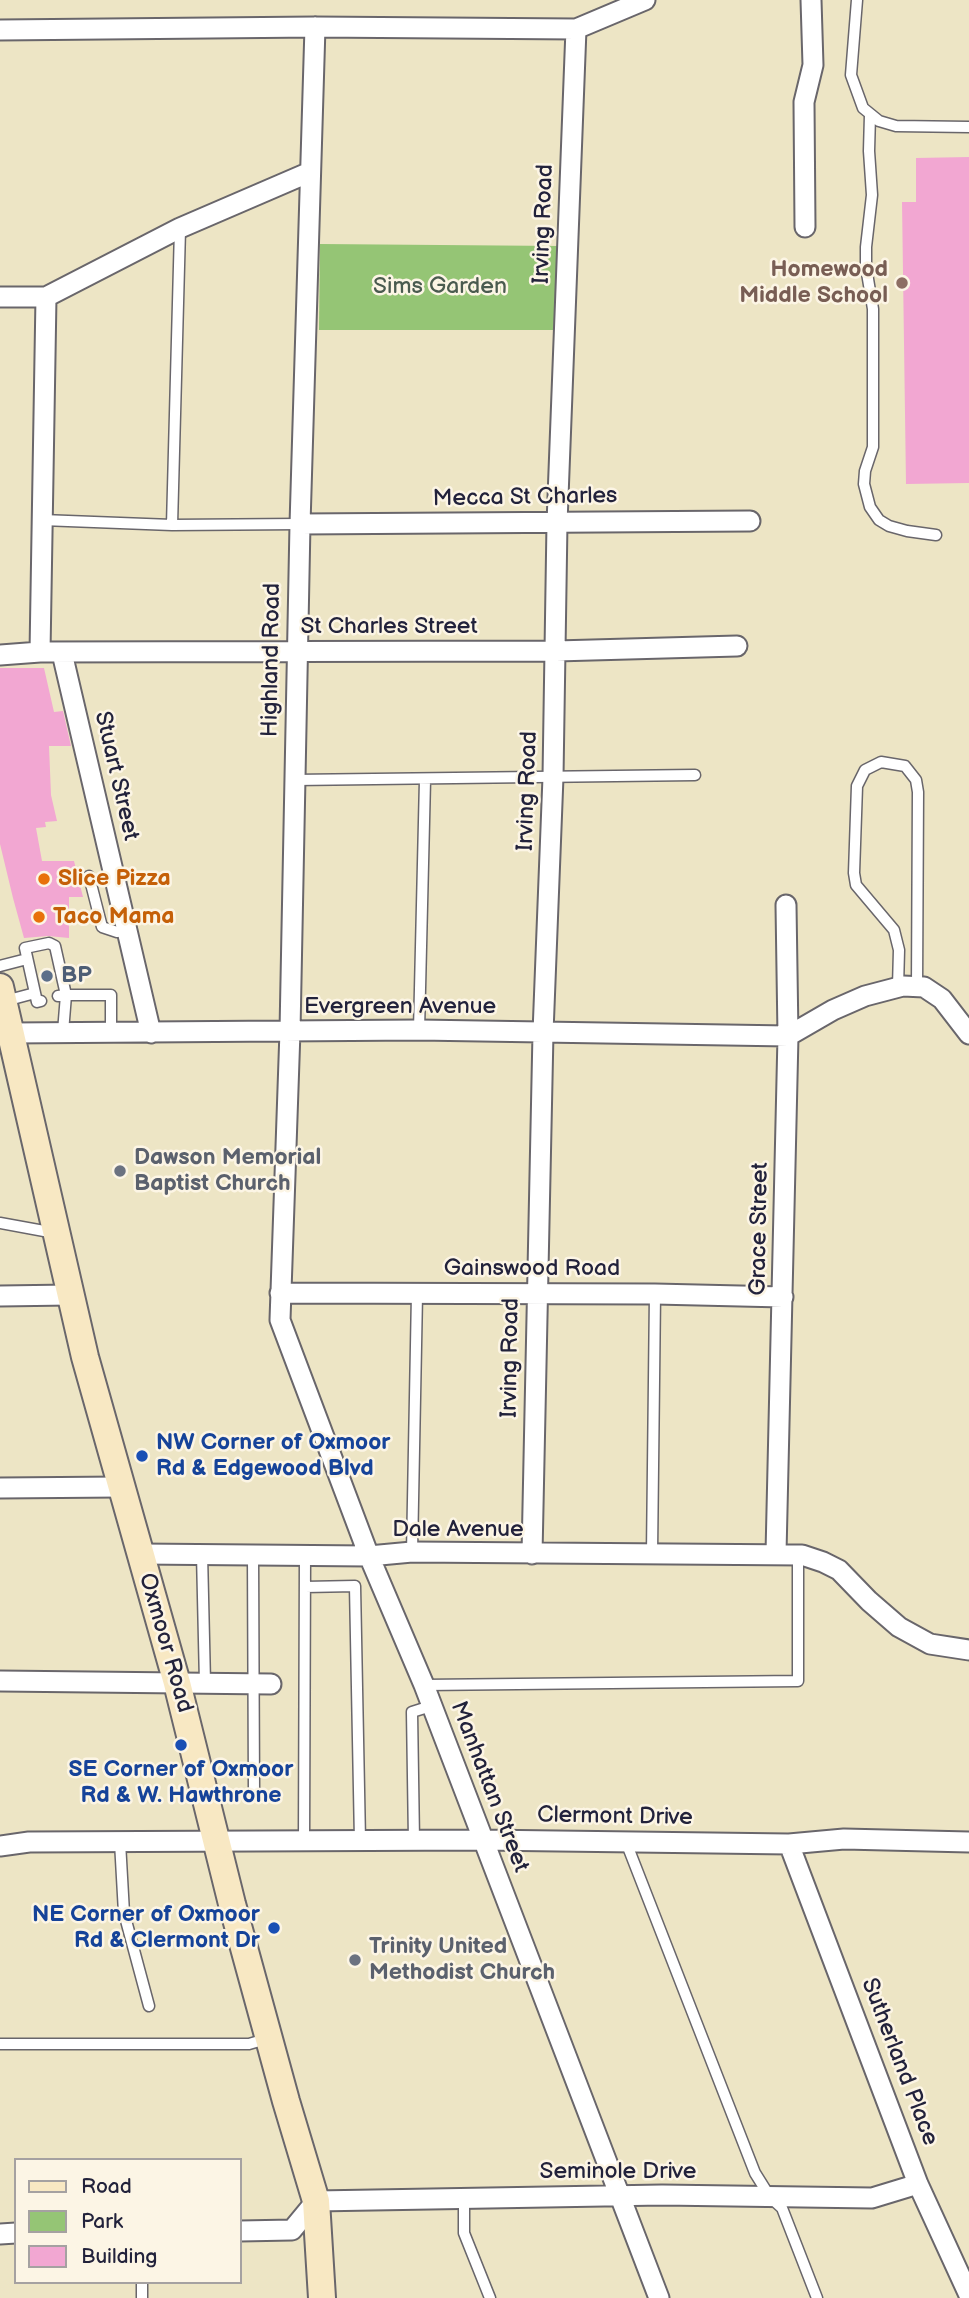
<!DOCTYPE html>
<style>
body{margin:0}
#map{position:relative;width:969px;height:2298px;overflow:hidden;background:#ede5c5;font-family:"Balsamiq Sans",sans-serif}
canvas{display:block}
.legend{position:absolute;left:14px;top:2158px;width:228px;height:126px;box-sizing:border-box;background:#fcf5e5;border:2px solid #a5a1a1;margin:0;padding:9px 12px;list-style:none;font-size:21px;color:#22223b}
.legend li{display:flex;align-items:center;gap:14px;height:35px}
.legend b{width:35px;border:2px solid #a5a1a1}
</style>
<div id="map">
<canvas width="969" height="2298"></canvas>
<ul class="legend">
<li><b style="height:9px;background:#f8e8c3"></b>Road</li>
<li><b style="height:19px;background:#95c575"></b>Park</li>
<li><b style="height:19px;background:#f2a7d2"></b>Building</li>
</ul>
</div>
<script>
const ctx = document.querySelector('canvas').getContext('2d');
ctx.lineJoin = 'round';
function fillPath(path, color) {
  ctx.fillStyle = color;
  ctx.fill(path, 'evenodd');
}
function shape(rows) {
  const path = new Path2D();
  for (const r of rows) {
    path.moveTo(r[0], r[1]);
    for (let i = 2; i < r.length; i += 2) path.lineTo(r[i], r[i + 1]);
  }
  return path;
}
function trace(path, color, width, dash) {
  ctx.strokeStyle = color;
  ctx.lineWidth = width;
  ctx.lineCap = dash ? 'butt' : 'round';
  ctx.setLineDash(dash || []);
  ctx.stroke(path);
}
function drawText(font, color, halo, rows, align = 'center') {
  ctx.font = font + ' "Balsamiq Sans",sans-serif';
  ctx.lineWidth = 5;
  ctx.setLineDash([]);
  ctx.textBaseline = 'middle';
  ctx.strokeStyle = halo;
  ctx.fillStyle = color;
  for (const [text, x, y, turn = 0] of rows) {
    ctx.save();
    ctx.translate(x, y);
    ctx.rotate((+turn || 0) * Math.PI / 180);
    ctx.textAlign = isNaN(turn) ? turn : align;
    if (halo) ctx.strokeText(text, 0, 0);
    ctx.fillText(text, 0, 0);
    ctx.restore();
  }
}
fillPath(shape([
 [320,244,560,246,558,330,319,330]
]), '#95c575');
fillPath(shape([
 [969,157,969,483,906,484,902,202,916,202,916,158],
 [0,668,44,668,54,712,63,711,71,746,49,746,51,795,57,821,45,822,46,827,36,828,42,861,74,861,83,897,69,897,69,938,48,936,24,938,13,898,0,844]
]), '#f2a7d2');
const lane = shape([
 [857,0,851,75,863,108,879,121,896,126,969,127],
 [870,115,869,151,872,195,866,247,866,267,873,309,873,447,865,471,864,484,870,507,879,520,889,526,907,531,936,535],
 [42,520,172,525,300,524],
 [172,525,180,229],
 [294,780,695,775],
 [89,876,102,927,117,932,128,930],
 [0,966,27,959],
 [898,987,899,950,894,930,856,885,854,873,857,786,865,770,881,762,905,766,916,780,918,792,917,987],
 [58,996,66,995,63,1032],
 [5,1001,35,993],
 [41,1001,37,1002,25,948,49,943,55,946,66,995,111,995,111,1033],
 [419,1030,425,780],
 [0,1223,55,1233],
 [412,1552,417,1294],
 [652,1553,655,1294],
 [202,1554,205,1683],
 [253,1555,254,1792],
 [305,1587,355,1586,360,1841],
 [424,1685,798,1681,798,1555],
 [414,1841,412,1712,431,1706],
 [120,1842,124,1913,149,2006],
 [304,1842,305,1555],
 [626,1842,755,2173,770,2197,782,2208,817,2298],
 [0,2044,249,2044,266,2039],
 [464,2198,464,2233,490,2298],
 [142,2282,142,2298]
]);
const street = shape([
 [315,27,300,524,290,1031,280,1320,369,1556,424,1685,659,2298],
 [0,30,315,27,576,29,645,0],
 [805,227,804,102,813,65,811,0],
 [0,297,46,297,180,228,310,172],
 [300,524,750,521],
 [40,652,46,297],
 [62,653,151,1033],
 [0,655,40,652,556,651,737,646],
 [11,1033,419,1030,788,1036],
 [788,1036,833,1010,865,996,903,986,924,987,942,999,969,1034],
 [280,1293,655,1294,783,1297],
 [0,1296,70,1295],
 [0,1488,120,1487],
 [776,1553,788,1036,786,905],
 [140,1554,369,1556,412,1552,802,1555,823,1562,839,1570,869,1601,899,1627,930,1644,969,1650],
 [532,1554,543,1033,553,777,557,523,576,29],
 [0,1681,271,1684],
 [789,1844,918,2184,969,2295],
 [0,1846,29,1842,481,1840,789,1844,844,1839,969,1842],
 [240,2231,292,2230,316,2201,662,2195,872,2198,918,2184],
 [0,2234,16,2233]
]);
const secondary = shape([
 [0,987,85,1357,177,1683,232,1904,286,2101,316,2201,322,2298]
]);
trace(lane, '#69666b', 13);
trace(street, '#69666b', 23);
trace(secondary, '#69666b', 30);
trace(lane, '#fff', 10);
trace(street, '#fff', 19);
trace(secondary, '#f8e8c3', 26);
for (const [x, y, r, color] of [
 [902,283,7,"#8d6e63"],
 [44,879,7,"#e8710a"],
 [39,917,7,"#e8710a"],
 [47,976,7,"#5c6f8a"],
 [120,1171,7,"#6b7280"],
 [142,1456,7,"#1a4fb4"],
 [181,1745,7,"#1a4fb4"],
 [274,1928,7,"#1a4fb4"],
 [355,1960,7,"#6b7280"]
]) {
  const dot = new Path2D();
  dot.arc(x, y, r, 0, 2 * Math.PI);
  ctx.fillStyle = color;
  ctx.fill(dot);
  trace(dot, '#fcf5e5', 2.5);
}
drawText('23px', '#22223b', '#fcf5e5', [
 ["Irving Road",544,224,-88],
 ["Mecca St Charles",525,498,-1],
 ["St Charles Street",389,627],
 ["Highland Road",272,660,-89],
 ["Stuart Street",116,776,77],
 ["Irving Road",528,791,-88],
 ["Evergreen Avenue",400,1007],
 ["Grace Street",760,1229,-89],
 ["Gainswood Road",532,1269],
 ["Irving Road",511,1358,-89],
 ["Dale Avenue",458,1530],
 ["Oxmoor Road",165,1643,74],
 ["Manhattan Street",489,1787,69],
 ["Clermont Drive",615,1817,1],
 ["Sutherland Place",899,2062,69],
 ["Seminole Drive",618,2172]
]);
drawText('bold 23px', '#785e54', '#fcf5e5', [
 ["Homewood",888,270],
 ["Middle School",888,296]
], 'right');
drawText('23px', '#4a5b4f', '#fcf5e5', [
 ["Sims Garden",440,287]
]);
drawText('bold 23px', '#c56008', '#fcf5e5', [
 ["Slice Pizza",58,879],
 ["Taco Mama",53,917]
], 'left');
drawText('bold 23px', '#4e5e75', '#fcf5e5', [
 ["BP",61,976]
], 'left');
drawText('bold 23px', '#5b616d', '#fcf5e5', [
 ["Dawson Memorial",134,1158],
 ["Baptist Church",134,1184],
 ["Trinity United",369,1947],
 ["Methodist Church",369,1973]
], 'left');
drawText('bold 23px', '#164399', '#fcf5e5', [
 ["NW Corner of Oxmoor",156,1443],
 ["Rd & Edgewood Blvd",156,1469],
 ["SE Corner of Oxmoor",181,1770,"center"],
 ["Rd & W. Hawthrone",181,1796,"center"],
 ["NE Corner of Oxmoor",260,1915,"right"],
 ["Rd & Clermont Dr",260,1941,"right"]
], 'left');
</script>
